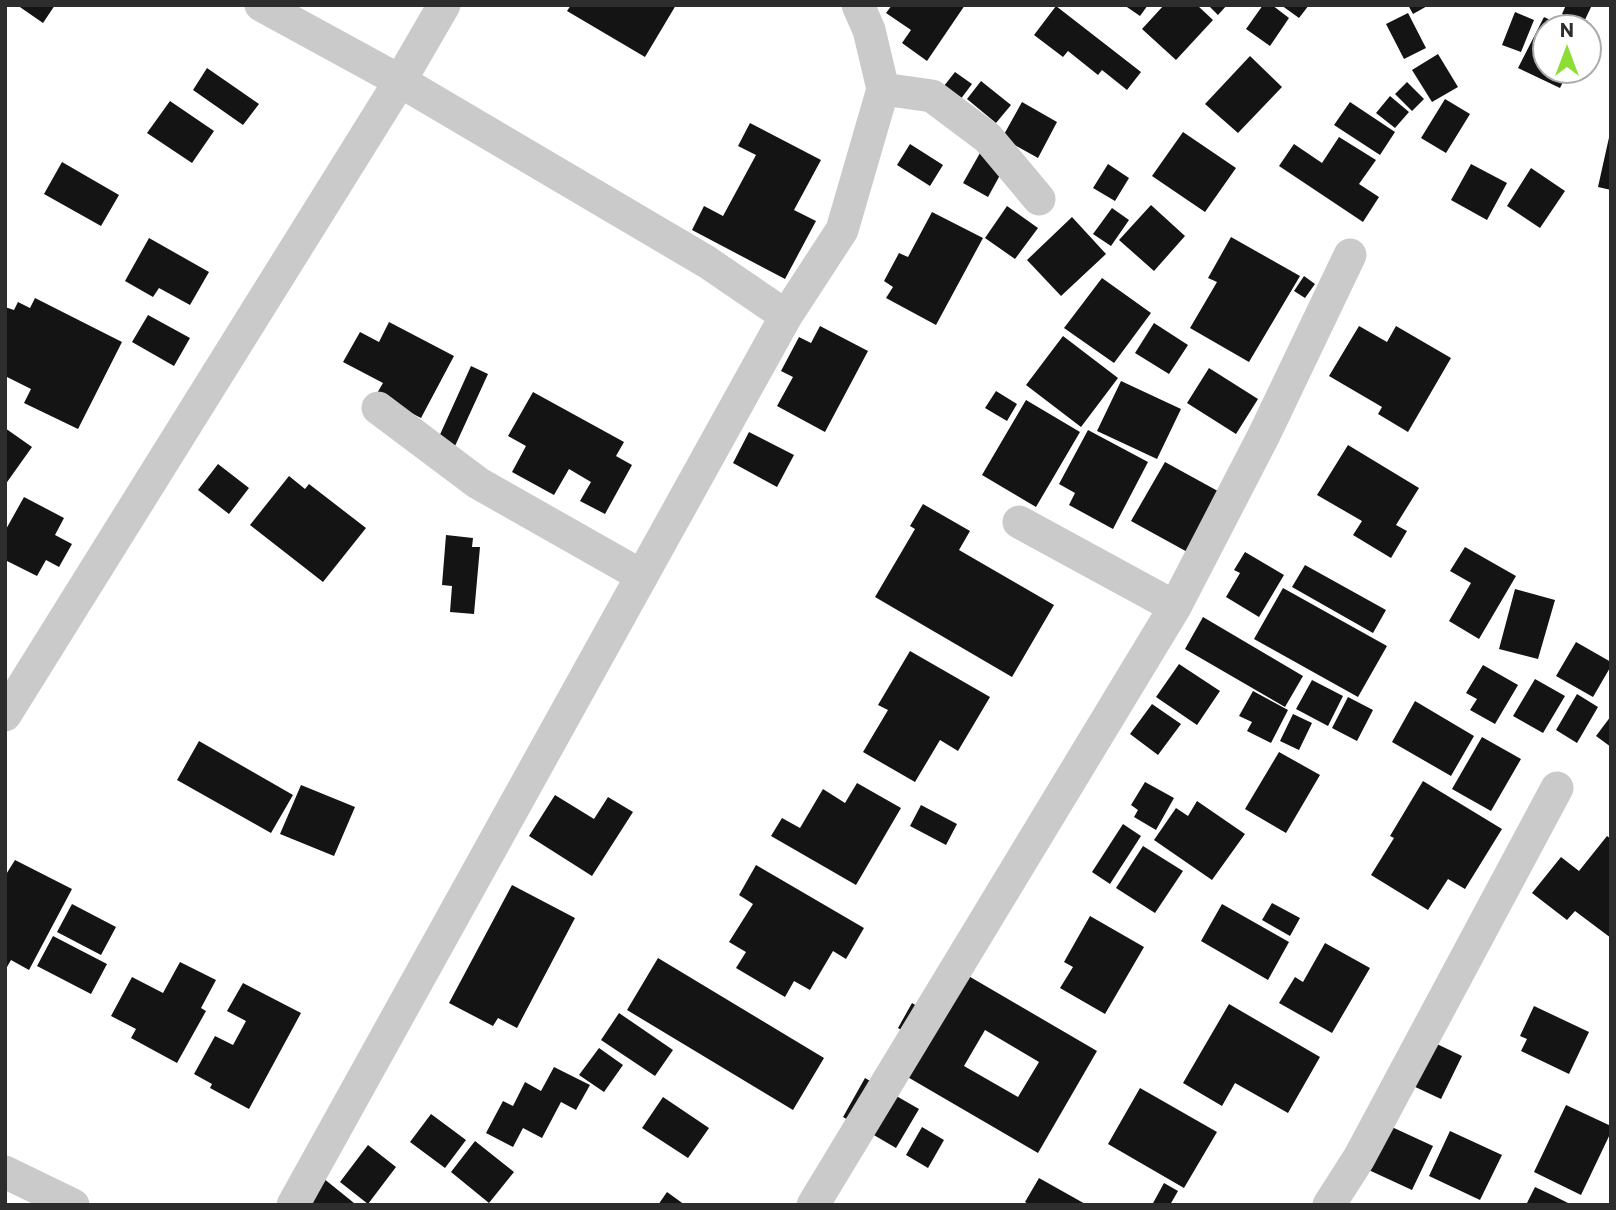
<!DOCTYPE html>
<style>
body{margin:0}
#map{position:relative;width:1616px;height:1210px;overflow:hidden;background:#fff;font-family:Commissioner,sans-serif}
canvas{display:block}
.frame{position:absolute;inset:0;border:7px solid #2d2d2d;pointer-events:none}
.north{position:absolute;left:1532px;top:14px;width:70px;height:70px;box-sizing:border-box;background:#fff;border:2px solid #ababab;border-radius:50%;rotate:0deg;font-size:19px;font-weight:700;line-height:28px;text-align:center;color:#2d2d2d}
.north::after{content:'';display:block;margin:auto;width:24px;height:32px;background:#8edd36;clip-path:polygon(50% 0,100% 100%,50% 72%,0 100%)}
</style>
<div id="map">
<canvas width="1616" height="1210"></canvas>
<div class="frame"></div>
<div class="north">N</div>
</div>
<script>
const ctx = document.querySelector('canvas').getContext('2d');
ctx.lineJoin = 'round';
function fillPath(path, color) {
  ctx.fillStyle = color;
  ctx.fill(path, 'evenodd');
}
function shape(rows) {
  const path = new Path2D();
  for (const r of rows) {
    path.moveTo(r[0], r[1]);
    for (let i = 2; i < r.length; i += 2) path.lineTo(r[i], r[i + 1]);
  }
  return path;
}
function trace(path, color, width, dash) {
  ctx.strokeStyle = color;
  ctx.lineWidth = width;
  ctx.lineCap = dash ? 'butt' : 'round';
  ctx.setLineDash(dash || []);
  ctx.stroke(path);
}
fillPath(shape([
 [17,5,55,5,43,23],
 [571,5,676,5,645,57,567,11],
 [892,5,965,5,927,61,902,43,911,30,886,13],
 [1124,5,1148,5,1140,16],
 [1164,5,1197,5,1213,20,1176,60,1142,29],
 [1208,5,1227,5,1218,15],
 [1263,5,1272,5,1289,18,1270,46,1246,29],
 [1281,5,1309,5,1299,18],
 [1408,5,1429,5,1413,14],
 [1566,5,1592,5,1583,24,1562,14],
 [1056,6,1141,72,1127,90,1102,70,1098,75,1068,51,1063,57,1034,35],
 [1515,12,1534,20,1521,52,1502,45],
 [1408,13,1426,48,1404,59,1386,24],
 [1544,17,1567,28,1546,28,1546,70,1569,70,1560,88,1518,68],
 [1438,54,1458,87,1432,102,1412,70],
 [1250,56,1282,87,1238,133,1205,104],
 [207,68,259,104,243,125,193,90],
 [955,72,972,84,957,104,940,91],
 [981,81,1011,105,996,123,967,99],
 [1407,82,1424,99,1412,111,1395,94],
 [1390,96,1409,112,1395,128,1376,113],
 [1445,99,1470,114,1446,153,1421,138],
 [170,101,214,131,192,163,147,133],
 [1022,102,1057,122,1038,158,1002,138],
 [1350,102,1395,132,1380,155,1334,125],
 [750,123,821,160,794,210,816,221,785,279,692,230,704,206,723,216,756,155,738,146],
 [1183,132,1236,168,1205,212,1152,176],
 [1610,133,1611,133,1611,190,1598,187],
 [1339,137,1376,160,1359,184,1379,197,1363,222,1279,166,1294,144,1322,163],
 [910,144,943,165,930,186,897,165],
 [980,153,1005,166,988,197,963,183],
 [62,162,119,195,101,226,44,194],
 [1108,164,1129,178,1115,201,1093,188],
 [1471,164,1507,183,1487,220,1451,200],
 [1531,168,1565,191,1540,228,1507,206],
 [1151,205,1185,236,1154,271,1119,240],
 [1007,206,1038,228,1015,259,985,238],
 [1112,208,1129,220,1111,246,1093,234],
 [932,212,983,238,936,325,886,298,893,287,884,281,899,253,908,257],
 [1072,217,1106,254,1061,296,1027,260],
 [1231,237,1300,276,1249,362,1190,328,1217,282,1208,278],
 [149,238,209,272,190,305,159,288,153,297,125,281],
 [1304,276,1315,284,1305,298,1294,291],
 [1102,278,1151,313,1114,363,1064,328],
 [35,298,122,342,78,429,24,403,31,389,5,376,5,307,14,310,18,302,30,308],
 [148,315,190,338,174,366,132,342],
 [389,322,454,356,421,418,376,395,383,383,343,362,360,332,379,342],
 [1154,323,1188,345,1169,374,1135,353],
 [820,326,868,351,825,432,777,406,793,377,781,371,799,337,811,343],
 [1359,326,1387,342,1396,326,1451,358,1408,432,1378,414,1382,407,1329,376],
 [1063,336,1118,378,1081,427,1026,385],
 [471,366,488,374,455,446,438,439],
 [1209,368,1258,399,1236,434,1187,403],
 [1121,381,1181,409,1157,459,1097,431],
 [996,391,1017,404,1007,421,985,408],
 [533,392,624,442,616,456,632,465,605,514,580,501,591,482,569,469,554,495,512,472,526,446,508,436],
 [1026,400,1080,432,1036,507,982,475],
 [5,428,32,447,5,485],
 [1088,430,1148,462,1113,529,1069,505,1075,493,1059,484],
 [749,432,794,455,777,487,733,463],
 [1348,445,1419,488,1396,525,1407,531,1391,558,1353,535,1362,521,1317,495],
 [1165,462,1225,495,1191,554,1131,521],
 [218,464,249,488,229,514,198,490],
 [289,476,305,489,309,484,366,528,323,582,250,525],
 [24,497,64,518,55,535,72,544,59,567,46,560,37,576,5,560,5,531],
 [923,504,970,531,959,550,1054,605,1012,677,875,597,915,529,910,526],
 [446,535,473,538,472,547,480,547,474,614,450,612,452,586,442,585],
 [1465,547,1516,576,1479,639,1449,621,1471,583,1450,571],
 [1245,552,1284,575,1259,617,1226,597,1240,573,1234,570],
 [1305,565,1386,610,1373,633,1292,587],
 [1283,588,1387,646,1358,697,1254,639],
 [1515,589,1555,600,1538,659,1499,649],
 [1203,617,1303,676,1285,707,1185,649],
 [1576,642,1611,662,1611,666,1593,697,1556,676],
 [910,651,990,697,958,751,940,740,915,782,863,752,888,710,878,705],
 [1179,664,1220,691,1197,725,1156,697],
 [1483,665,1518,685,1495,724,1470,710,1477,699,1466,693],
 [1535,679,1565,696,1543,733,1513,716],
 [1312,680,1343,696,1328,726,1296,709],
 [1253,691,1288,710,1271,743,1247,731,1252,722,1239,716],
 [1577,694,1598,707,1577,743,1556,730],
 [1348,697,1373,710,1357,741,1332,728],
 [1415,701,1474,736,1451,776,1392,742],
 [1152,704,1181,724,1158,755,1130,734],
 [1293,714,1312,723,1299,750,1280,741],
 [1611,716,1611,747,1596,736],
 [1482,737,1521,759,1491,811,1452,789],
 [199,741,293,795,271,833,177,780],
 [1279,752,1320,775,1286,833,1245,809],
 [1423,781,1502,829,1465,889,1448,879,1428,910,1371,875,1394,838,1390,836],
 [1145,782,1174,798,1156,830,1134,817,1138,810,1131,805],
 [857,783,901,808,856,885,771,836,782,818,800,828,823,789,845,803],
 [301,785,355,807,334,856,280,834],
 [555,795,594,819,608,797,633,812,592,876,529,836],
 [1197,801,1245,834,1212,880,1154,840,1176,808,1188,816],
 [921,805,957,824,946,845,910,826],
 [1123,824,1141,836,1110,884,1092,872],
 [1607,836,1611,839,1611,938,1575,911,1567,920,1532,893,1561,857,1579,871],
 [1143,846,1183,871,1155,913,1116,888],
 [15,860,72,889,29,970,11,960,7,967,5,966,5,876],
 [756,865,864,928,846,959,833,951,810,990,794,981,785,997,736,968,746,952,729,942,753,904,739,895],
 [512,885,575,918,517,1028,498,1018,493,1026,449,1003],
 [1272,903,1300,918,1290,936,1262,920],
 [72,904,116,927,101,955,57,932],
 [1222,904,1289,942,1268,980,1201,941],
 [1090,916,1144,947,1105,1014,1060,988,1073,967,1064,962],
 [53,936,107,964,91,994,37,966],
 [1325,943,1370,968,1332,1033,1279,1003,1295,977,1303,982],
 [658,958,824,1058,793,1110,627,1010],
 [180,962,216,980,201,1008,206,1011,177,1063,131,1038,136,1029,111,1016,132,977,163,993],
 [948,964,1097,1051,1038,1153,887,1065,906,1033,898,1028,912,1003,922,1009],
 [985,1030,1039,1062,1018,1097,964,1066],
 [243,983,301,1013,249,1109,210,1088,212,1084,194,1074,215,1036,233,1045,246,1021,227,1011],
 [1229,1004,1320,1057,1288,1113,1235,1083,1222,1106,1183,1083],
 [1534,1006,1589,1032,1569,1074,1521,1051,1527,1039,1520,1036],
 [619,1013,673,1050,655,1076,601,1040],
 [1416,1034,1462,1056,1441,1099,1396,1078],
 [599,1048,623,1065,604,1092,579,1075],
 [554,1067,590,1085,576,1110,561,1102,542,1138,523,1128,513,1147,486,1133,503,1101,513,1106,525,1082,541,1091],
 [865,1078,919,1109,896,1148,843,1117],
 [1140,1088,1217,1132,1184,1188,1108,1144],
 [663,1097,709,1128,688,1158,642,1128],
 [1566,1105,1611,1126,1611,1132,1581,1195,1534,1172],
 [431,1114,466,1140,445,1168,410,1142],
 [1368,1116,1433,1146,1412,1190,1347,1160],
 [922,1127,944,1140,928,1168,906,1155],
 [1450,1131,1502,1155,1480,1200,1429,1176],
 [475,1141,514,1172,489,1203,451,1172],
 [368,1145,396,1167,368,1204,340,1182],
 [323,1178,354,1203,352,1205,302,1205],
 [1039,1178,1087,1205,1030,1205,1025,1202],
 [1164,1183,1178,1191,1170,1205,1152,1205],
 [1535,1187,1554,1196,1572,1205,1526,1205],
 [667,1192,685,1205,658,1205]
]), '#141414');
trace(shape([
 [444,5,400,81,707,262,786,316],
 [883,89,932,96,988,138,1039,199],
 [378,408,478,483,642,576],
 [1019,522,1175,607],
 [5,715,400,81,261,5],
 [5,1172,73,1205],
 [293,1205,786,316,842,230,883,89,869,30,858,5],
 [813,1205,1175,607,1264,435,1350,255],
 [1329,1205,1359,1158,1557,788]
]), '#cacaca', 33);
</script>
